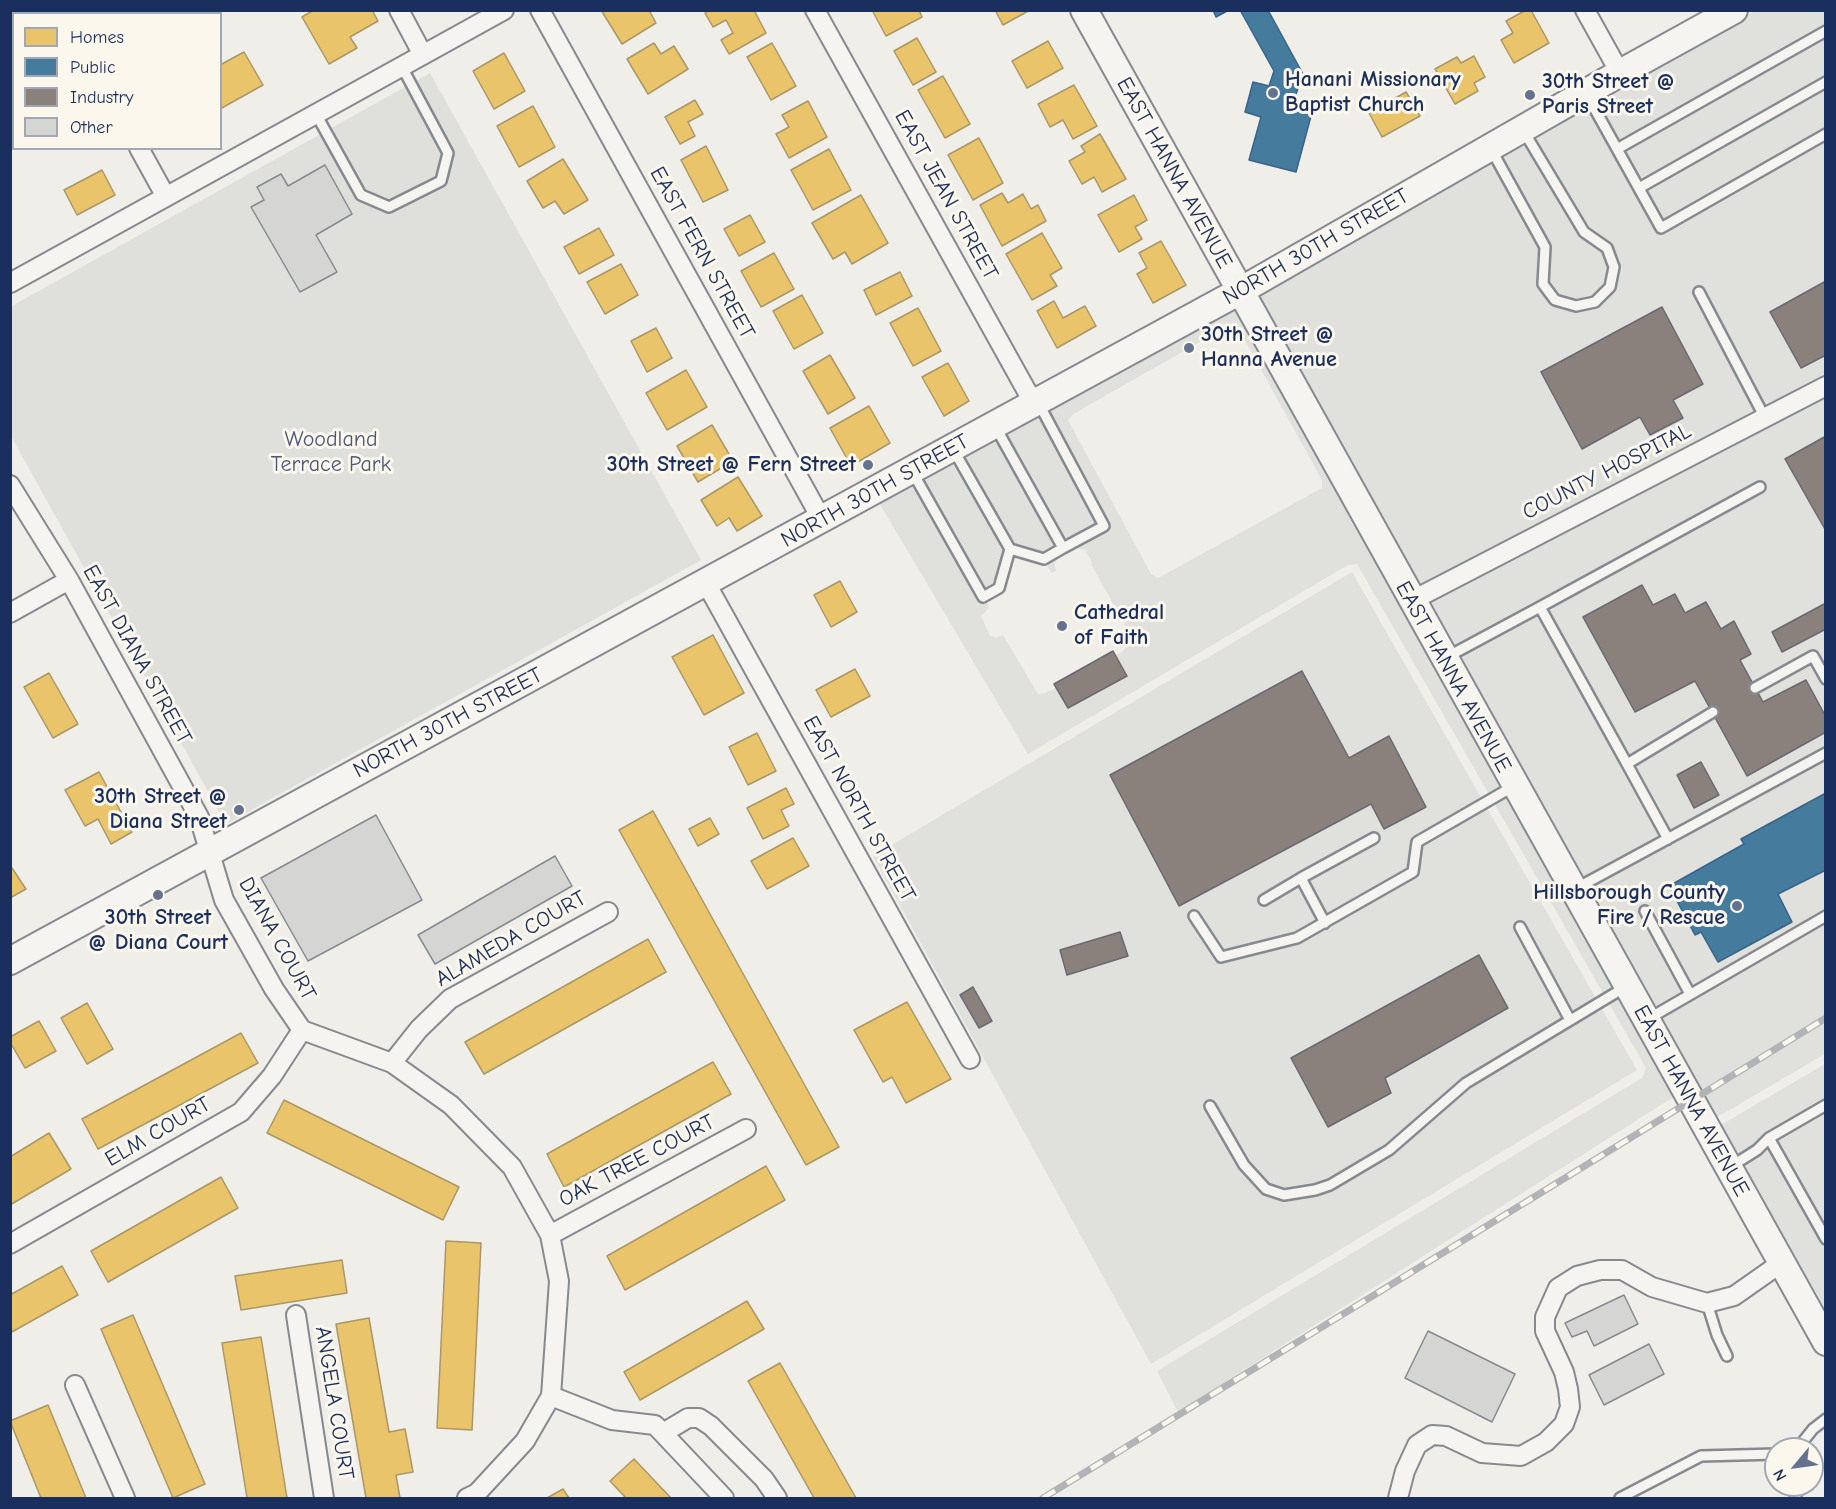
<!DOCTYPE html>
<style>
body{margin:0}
#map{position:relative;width:1836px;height:1509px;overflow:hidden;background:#efeee9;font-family:"Comic Neue",sans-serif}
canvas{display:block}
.frame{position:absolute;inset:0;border:12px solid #1b2f5e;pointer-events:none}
.legend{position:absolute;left:12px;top:12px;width:210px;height:138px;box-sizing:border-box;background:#fbf7ec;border:2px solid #a1a7b3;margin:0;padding:8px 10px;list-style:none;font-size:18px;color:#1b2f5e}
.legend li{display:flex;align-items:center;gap:12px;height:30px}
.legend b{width:30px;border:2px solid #a1a7b3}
.north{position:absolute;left:1764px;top:1437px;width:60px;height:60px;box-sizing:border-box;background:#fbf7ec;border:2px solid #a1a7b3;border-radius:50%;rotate:241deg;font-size:16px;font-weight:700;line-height:24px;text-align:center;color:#1b2f5e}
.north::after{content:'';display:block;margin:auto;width:21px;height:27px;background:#65728f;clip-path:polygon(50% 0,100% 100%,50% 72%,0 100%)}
</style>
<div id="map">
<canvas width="1836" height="1509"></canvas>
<div class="frame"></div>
<ul class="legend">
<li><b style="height:16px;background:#e9c46a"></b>Homes</li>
<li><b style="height:16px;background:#457b9d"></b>Public</li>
<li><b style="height:16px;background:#8a817c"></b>Industry</li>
<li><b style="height:16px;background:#d5d5d4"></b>Other</li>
</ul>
<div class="north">N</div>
</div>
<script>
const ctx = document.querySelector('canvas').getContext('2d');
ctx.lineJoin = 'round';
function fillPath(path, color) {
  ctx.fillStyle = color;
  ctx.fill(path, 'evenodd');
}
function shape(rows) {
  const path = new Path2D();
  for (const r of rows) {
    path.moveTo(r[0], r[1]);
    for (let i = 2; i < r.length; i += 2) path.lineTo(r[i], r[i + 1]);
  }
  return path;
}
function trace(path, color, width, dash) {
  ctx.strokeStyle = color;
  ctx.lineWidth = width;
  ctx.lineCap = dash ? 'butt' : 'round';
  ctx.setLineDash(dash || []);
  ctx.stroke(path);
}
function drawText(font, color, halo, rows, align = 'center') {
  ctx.font = font + ' "Comic Neue",sans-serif';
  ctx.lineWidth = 6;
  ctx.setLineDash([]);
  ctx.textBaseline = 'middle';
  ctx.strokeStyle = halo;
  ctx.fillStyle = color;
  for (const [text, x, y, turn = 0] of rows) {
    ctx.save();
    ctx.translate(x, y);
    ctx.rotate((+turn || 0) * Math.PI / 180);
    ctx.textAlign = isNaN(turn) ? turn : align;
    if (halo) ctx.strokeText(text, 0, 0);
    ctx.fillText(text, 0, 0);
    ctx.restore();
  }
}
fillPath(shape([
 [1755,11,1825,11,1825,375,1416,587,1255,294,1625,82],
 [1235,305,1675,1096,1178,1412,1157,1371,1642,1078,1646,1068,1357,564,1348,565,1028,754,878,501],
 [1223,329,1243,337,1322,480,1322,488,1158,578,1151,574,1068,420,1073,414],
 [1077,548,1085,550,1091,560,1092,566,1127,628,1128,645,1122,652,1046,693,1038,694,1003,635,996,638,990,636,981,616,989,608,987,601,989,596,1008,586,1003,574,1010,559,1021,554,1045,563,1052,573,1056,571,1054,564,1059,557],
 [1825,398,1825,1054,1714,1119,1426,605],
 [1352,572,1637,1070,1151,1364,873,856],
 [1825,1064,1825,1308,1719,1126]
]), '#e0e0dd');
fillPath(shape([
 [430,73,701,560,226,824,11,436,10,307]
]), '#dfdfdc');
const homes = shape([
 [10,10,20,10,22,14,14,14,14,36,10,37,10,10],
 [120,10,159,10,154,14,122,14,120,10],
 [314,10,372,10,378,21,350,37,357,48,329,64,302,17,314,10],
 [601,10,649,10,656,23,622,44,601,10],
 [709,10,754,10,766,33,729,54,721,40,733,33,726,20,713,27,705,13,709,10],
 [872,10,919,10,922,17,886,36,872,10],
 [995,10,1030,10,1003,25,995,10],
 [1526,10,1531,10,1549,43,1514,63,1501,40,1513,33,1506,21,1526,10],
 [917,38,936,72,913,85,894,51,917,38],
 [1048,41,1063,68,1027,88,1012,61,1048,41],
 [654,43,661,54,674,46,688,69,648,94,627,59,654,43],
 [772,43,796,86,771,100,747,57,772,43],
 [244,52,263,85,220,109,220,65,244,52],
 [504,53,525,91,494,109,473,71,504,53],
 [1474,56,1485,77,1474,83,1478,91,1455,104,1435,69,1457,57,1461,63,1474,56],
 [14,57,14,86,10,80,10,59,14,57],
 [943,76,970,124,945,138,918,90,943,76],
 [1074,85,1097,126,1073,139,1063,120,1050,127,1038,104,1074,85],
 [1406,92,1420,116,1382,137,1369,113,1406,92],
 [695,100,703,114,688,122,695,136,680,144,665,117,695,100],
 [808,101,827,137,789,158,776,134,789,127,782,115,808,101],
 [533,106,555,147,519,167,497,126,533,106],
 [1100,134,1126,179,1102,192,1094,177,1082,184,1069,161,1085,152,1081,146,1100,134],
 [979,138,1003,183,973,200,948,155,979,138],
 [706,146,728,190,703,202,681,160,706,146],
 [829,149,851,190,813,210,791,170,829,149],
 [563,159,588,200,564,214,555,201,543,208,527,181,563,159],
 [102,170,115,195,77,215,64,190,102,170],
 [1002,193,1008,203,1023,194,1031,209,1038,205,1046,221,1002,246,980,205,1002,193],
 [861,195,888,243,852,264,845,252,833,259,812,223,861,195],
 [1134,195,1147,220,1135,227,1142,239,1119,252,1098,215,1134,195],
 [750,215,765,242,739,256,724,229,750,215],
 [599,228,614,255,579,274,564,247,599,228],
 [1042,233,1062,268,1050,275,1057,286,1032,300,1006,254,1042,233],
 [1161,241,1186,285,1153,303,1137,274,1147,268,1139,253,1161,241],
 [774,253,794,289,761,307,741,271,774,253],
 [621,264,638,295,605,314,587,282,621,264],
 [900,272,912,296,876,315,864,290,900,272],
 [802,295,823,333,794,349,773,311,802,295],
 [1054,301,1063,318,1085,306,1096,326,1057,348,1037,311,1054,301],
 [918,308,941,351,913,366,890,323,918,308],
 [656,328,672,358,647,372,631,341,656,328],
 [830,355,855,398,828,414,803,371,830,355],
 [948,363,969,401,944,416,922,377,948,363],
 [686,370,707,407,667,430,646,393,686,370],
 [869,406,890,443,851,466,830,428,869,406],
 [712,425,733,461,698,482,677,446,712,425],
 [738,477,762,516,737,531,729,518,717,526,701,500,738,477],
 [840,581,857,612,831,627,814,595,840,581],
 [713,635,744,693,704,715,672,657,713,635],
 [855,669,870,696,831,717,816,690,855,669],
 [49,673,78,724,53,738,24,687,49,673],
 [757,733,776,771,748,785,729,747,757,733],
 [99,772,132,832,111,844,98,819,85,826,65,790,99,772],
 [786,788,794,804,781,810,789,826,763,839,747,808,786,788],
 [653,811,839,1147,806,1165,619,830,653,811],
 [710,818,719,834,698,846,689,829,710,818],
 [793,838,809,866,767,889,751,861,793,838],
 [10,865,26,889,10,898,10,865],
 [648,939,666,972,484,1074,465,1042,648,939],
 [907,1002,951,1079,906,1103,892,1077,883,1082,854,1030,907,1002],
 [87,1003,113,1049,87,1064,61,1018,87,1003],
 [39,1021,56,1051,25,1068,10,1042,10,1037,39,1021],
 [241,1033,258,1063,98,1149,82,1119,241,1033],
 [713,1062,731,1094,564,1187,547,1154,713,1062],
 [284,1100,459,1187,443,1220,267,1133,284,1100],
 [49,1133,71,1169,10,1205,10,1157,49,1133],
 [766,1166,785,1200,625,1290,607,1256,766,1166],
 [221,1177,238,1208,108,1282,91,1251,221,1177],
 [446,1241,481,1243,472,1430,437,1428,446,1241],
 [342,1260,347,1293,241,1310,235,1276,342,1260],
 [62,1266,78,1295,10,1333,10,1295,62,1266],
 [747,1301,764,1329,640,1400,624,1372,747,1301],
 [133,1315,205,1484,173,1498,101,1329,133,1315],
 [369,1318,389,1432,405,1429,413,1472,396,1475,400,1498,366,1498,336,1324,369,1318],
 [261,1337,287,1498,247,1498,222,1343,261,1337],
 [780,1363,856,1498,814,1498,748,1381,780,1363],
 [48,1405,86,1498,41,1498,10,1421,48,1405],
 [634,1459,671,1498,626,1498,610,1481,634,1459],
 [563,1489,569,1498,547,1498,563,1489]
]);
fillPath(homes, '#e9c46a');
trace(homes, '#ab9766', 1.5);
const public = shape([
 [1213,10,1229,10,1216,17,1213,10],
 [1240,10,1268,10,1303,74,1294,100,1314,105,1296,172,1249,160,1261,117,1245,112,1253,82,1269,86,1274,71,1240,10],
 [1826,793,1826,870,1778,894,1792,922,1718,962,1701,932,1695,935,1669,886,1744,844,1741,839,1826,793]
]);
fillPath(public, '#457b9d');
trace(public, '#38648a', 1.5);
const industry = shape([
 [1826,281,1826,355,1801,368,1770,312,1826,281],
 [1662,307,1703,384,1673,400,1683,418,1650,435,1640,417,1582,449,1541,372,1662,307],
 [1826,436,1826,531,1785,459,1826,436],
 [1642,585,1653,605,1675,594,1685,613,1706,602,1721,629,1734,621,1751,654,1740,660,1763,702,1806,680,1826,717,1826,732,1747,776,1695,681,1635,712,1583,617,1642,585],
 [1826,603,1826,629,1782,652,1772,632,1826,603],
 [1113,651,1127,676,1068,708,1054,684,1113,651],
 [1302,671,1349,758,1389,736,1426,807,1384,829,1371,804,1179,906,1110,775,1302,671],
 [1701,762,1719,795,1694,808,1677,775,1701,762],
 [1120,932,1128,956,1067,975,1060,950,1120,932],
 [1479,955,1508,1008,1385,1078,1391,1093,1328,1127,1291,1058,1479,955],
 [973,987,992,1021,979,1028,960,995,973,987]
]);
fillPath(industry, '#8a817c');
trace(industry, '#696873', 1.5);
const building = shape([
 [325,165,352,214,316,235,337,272,300,292,251,207,264,200,257,187,281,174,288,186,325,165],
 [376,815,422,900,308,961,261,878,376,815],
 [555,856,572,886,435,964,418,935,555,856],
 [1624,1295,1638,1324,1594,1346,1587,1331,1572,1337,1565,1323,1624,1295],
 [1428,1331,1515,1374,1492,1422,1405,1378,1428,1331],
 [1649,1344,1664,1374,1604,1405,1589,1375,1649,1344]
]);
fillPath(building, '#d5d5d4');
trace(building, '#868a90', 1.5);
const lane = shape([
 [1587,95,1661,228,1826,134],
 [316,114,361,195,389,207,441,181,448,153,402,67],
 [1491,149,1545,247,1543,284,1555,300,1576,306,1595,302,1610,287,1614,267,1607,248,1584,232,1523,130],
 [1617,149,1826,31],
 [1639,188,1826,82],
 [1699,292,1765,418],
 [995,426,1063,548,1104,526,1039,404],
 [913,473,983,597,999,588,1010,549,953,449],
 [1010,549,1044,559,1063,548],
 [1540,607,1760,487],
 [1447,657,1540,607,1627,764,1713,712],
 [1755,688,1813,656,1826,679],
 [1627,764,1668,839],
 [1575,889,1826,753],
 [1264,900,1301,878],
 [1645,911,1690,994],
 [1194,916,1221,957,1297,938,1413,872,1417,842,1514,786],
 [1325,923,1301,878,1374,838],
 [1520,927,1570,1020],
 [1648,1019,1826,916],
 [1210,1106,1244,1165,1266,1189,1284,1195,1315,1190,1330,1185,1389,1150,1466,1083,1627,986],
 [1769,1138,1826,1239],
 [1730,1167,1757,1150,1769,1138,1826,1105],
 [1707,1303,1717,1335,1727,1356],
 [1797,1449,1813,1429,1826,1419],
 [1793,1485,1796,1498],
 [1620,1498,1701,1456,1776,1454]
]);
const street = shape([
 [63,10,65,14],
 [399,10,423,55],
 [540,10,822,520],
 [815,10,1034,404],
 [1585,10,1620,73],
 [139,148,166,197],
 [10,283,504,10],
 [10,485,69,580,199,817,224,900,274,989,302,1030,392,1063,451,1105,512,1167,550,1235,559,1281,551,1396,525,1441,477,1493,467,1498],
 [706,583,970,1059],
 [1411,601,1826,386],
 [10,613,69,580],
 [392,1063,419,1029,450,999,608,912],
 [550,1235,746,1129],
 [10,1244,241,1112,272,1076,302,1030],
 [296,1315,324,1498],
 [75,1385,125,1498],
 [551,1396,612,1420,655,1425,724,1498],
 [663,1433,688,1418,699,1418,711,1426,764,1479,777,1498],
 [1398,1498,1405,1471,1417,1445,1432,1435,1446,1436,1482,1453,1521,1456,1546,1442,1564,1424,1570,1407,1568,1389,1564,1372,1545,1331,1545,1317,1558,1288,1577,1276,1600,1270,1622,1270,1652,1287,1707,1303,1734,1296,1781,1263]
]);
const secondary = shape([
 [1084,10,1826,1342],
 [10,961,1240,291,1620,73,1734,10]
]);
trace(lane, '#868a90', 14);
trace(street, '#868a90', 22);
trace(secondary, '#868a90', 30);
trace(lane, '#f5f4f0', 9);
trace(street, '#f5f4f0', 18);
trace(secondary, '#f5f4f0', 26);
const rail = shape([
 [1043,1498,1826,1018]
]);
trace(rail, '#b2b3b6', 7);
trace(rail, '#fbf7ec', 4.5, [14]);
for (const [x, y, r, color] of [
 [1273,93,6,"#65728f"],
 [1530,95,6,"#65728f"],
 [1189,348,6,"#65728f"],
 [868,465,6,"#65728f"],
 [1062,626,6,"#65728f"],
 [239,810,6,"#65728f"],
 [158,895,6,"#65728f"],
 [1737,906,6,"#65728f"]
]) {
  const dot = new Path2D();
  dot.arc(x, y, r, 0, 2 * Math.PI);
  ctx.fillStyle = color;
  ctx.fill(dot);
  trace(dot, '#fbf7ec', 2);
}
drawText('bold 22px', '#1b2f5e', '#fbf7ec', [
 ["Hanani Missionary",1285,80],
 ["Baptist Church",1285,105],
 ["30th Street @",1542,82],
 ["Paris Street",1542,107],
 ["30th Street @",1201,335],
 ["Hanna Avenue",1201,360],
 ["30th Street @ Fern Street",856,465,"right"],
 ["Cathedral",1074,613],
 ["of Faith",1074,638],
 ["30th Street @",227,797,"right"],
 ["Diana Street",227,822,"right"],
 ["Hillsborough County",1725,893,"right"],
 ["Fire / Rescue",1725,918,"right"],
 ["30th Street",158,918,"center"],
 ["@ Diana Court",158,943,"center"]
], 'left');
drawText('22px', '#1b2f5e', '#fbf7ec', [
 ["EAST HANNA AVENUE",1174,173,61],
 ["EAST JEAN STREET",946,195,61],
 ["NORTH 30TH STREET",1316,247,-30],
 ["EAST FERN STREET",702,253,61],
 ["COUNTY HOSPITAL",1607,472,-27],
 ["NORTH 30TH STREET",875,491,-29],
 ["EAST DIANA STREET",137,655,61],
 ["EAST HANNA AVENUE",1453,677,61],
 ["NORTH 30TH STREET",448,723,-28],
 ["EAST NORTH STREET",859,809,61],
 ["DIANA COURT",277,939,61],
 ["ALAMEDA COURT",511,939,-30],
 ["EAST HANNA AVENUE",1691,1101,61],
 ["ELM COURT",158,1132,-30],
 ["OAK TREE COURT",637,1161,-28],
 ["ANGELA COURT",334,1403,81]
]);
drawText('22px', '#49587b', '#fbf7ec', [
 ["Woodland",331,440],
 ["Terrace Park",331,465]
]);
</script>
